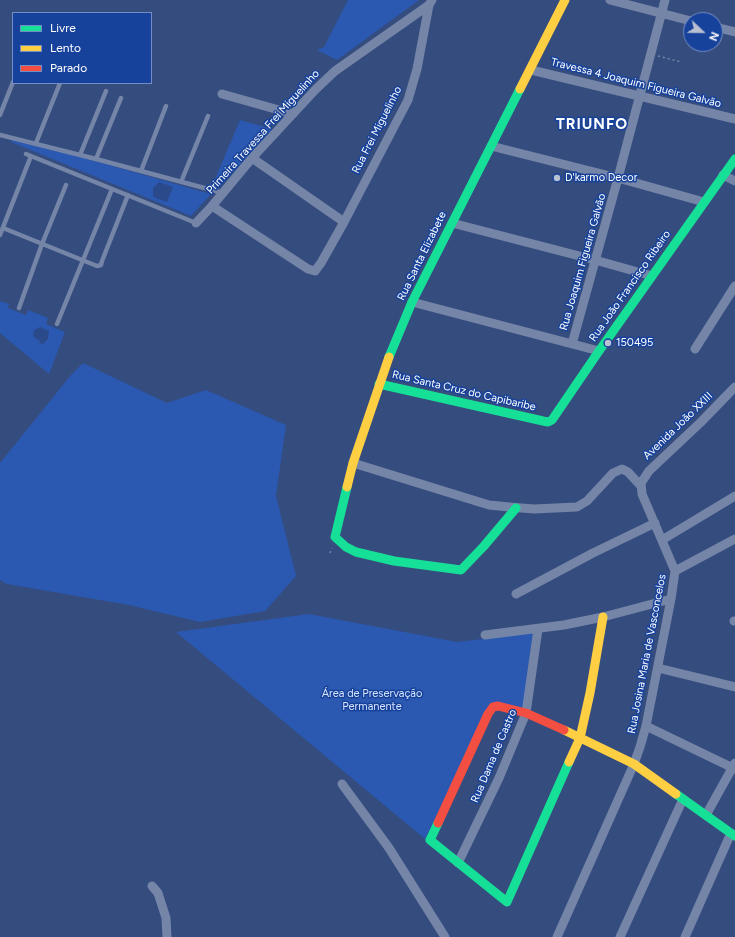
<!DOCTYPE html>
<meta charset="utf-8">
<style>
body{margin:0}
#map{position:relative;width:735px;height:937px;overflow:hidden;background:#354c7e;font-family:Figtree,sans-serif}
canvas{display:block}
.legend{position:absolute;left:12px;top:12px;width:140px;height:72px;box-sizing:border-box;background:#17429c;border:1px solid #748ec4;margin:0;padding:5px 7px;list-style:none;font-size:12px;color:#fff}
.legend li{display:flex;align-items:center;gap:8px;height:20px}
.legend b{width:20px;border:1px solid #748ec4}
.north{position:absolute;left:683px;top:12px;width:40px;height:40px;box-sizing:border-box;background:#17429c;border:1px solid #748ec4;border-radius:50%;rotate:112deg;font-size:11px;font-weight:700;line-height:16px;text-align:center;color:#fff}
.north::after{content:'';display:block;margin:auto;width:14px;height:18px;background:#b8c0d2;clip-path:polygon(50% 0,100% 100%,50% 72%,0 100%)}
</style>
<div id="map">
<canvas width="735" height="937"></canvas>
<ul class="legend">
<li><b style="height:5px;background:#16e098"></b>Livre</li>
<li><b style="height:5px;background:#ffcf43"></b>Lento</li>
<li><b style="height:5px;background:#f24e42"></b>Parado</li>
</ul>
<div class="north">N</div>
</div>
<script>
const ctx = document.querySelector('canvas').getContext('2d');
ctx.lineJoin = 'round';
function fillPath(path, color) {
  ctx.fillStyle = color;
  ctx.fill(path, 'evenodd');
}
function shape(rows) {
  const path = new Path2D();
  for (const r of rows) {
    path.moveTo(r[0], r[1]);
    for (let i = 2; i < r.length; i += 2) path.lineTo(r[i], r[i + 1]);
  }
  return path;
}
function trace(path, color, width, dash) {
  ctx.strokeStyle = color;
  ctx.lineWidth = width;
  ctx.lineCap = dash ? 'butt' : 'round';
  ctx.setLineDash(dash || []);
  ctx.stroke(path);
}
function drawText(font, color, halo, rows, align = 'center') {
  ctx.font = font + ' Figtree,sans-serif';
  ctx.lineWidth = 3;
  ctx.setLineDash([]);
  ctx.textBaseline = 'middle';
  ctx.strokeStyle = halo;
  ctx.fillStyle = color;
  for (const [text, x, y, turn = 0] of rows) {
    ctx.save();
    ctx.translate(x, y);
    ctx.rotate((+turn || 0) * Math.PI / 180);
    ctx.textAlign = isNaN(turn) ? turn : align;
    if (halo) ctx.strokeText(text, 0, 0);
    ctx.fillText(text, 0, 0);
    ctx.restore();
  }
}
fillPath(shape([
 [348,0,419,0,337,60,317,50,324,47],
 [240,120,272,129,220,187,213,184],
 [12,140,81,157,211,194,191,216,11,142],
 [0,301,9,304,8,308,26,315,28,310,48,318,46,324,65,332,49,374,0,333],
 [83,363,167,403,206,390,286,425,276,496,296,576,265,611,200,622,129,605,7,584,0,580,0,463,71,375],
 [309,614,457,642,533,633,523,710,493,703,425,839,176,632]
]), '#2b59b1');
fillPath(shape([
 [159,182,173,187,167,202,153,197,153,188],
 [40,327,49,331,48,339,43,344,39,343,40,341,35,338,33,335,34,330]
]), '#2b4a8c');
trace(shape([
 [658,56,681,62],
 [330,553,332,548]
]), '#7585a8', 1.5, [2, 3]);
trace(shape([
 [0,115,13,82],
 [0,135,96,159,223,193],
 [36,143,60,83],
 [26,154,196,223],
 [80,155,106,91],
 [96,159,121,98],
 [141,171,166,106],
 [181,182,208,116],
 [3,228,97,266,101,265,102,261,128,195],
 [0,235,31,156],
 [19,308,42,244,66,185],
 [57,324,112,189]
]), '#7585a8', 4.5);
trace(shape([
 [610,0,691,21],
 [715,27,735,32],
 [531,70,735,119],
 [222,94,293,114],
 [491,146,618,178,704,202],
 [252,158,344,222],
 [723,175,735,181],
 [212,206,308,269,315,271,321,263,344,222,408,100,417,69,429,5,432,0],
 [196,223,212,206,252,158,315,90,335,71,429,5],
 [452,223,595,260,652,276],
 [412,302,599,351],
 [572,344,618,178,665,0],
 [695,349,735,286],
 [353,463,489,505,509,507,534,509,577,507,587,501,613,473,622,469,628,472,640,485],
 [662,540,735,496],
 [675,571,735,539],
 [516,594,593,553,655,523],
 [734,621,735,621],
 [485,635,564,625,603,617,671,599],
 [658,668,735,687],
 [646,726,735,769],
 [342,784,389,848,445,937],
 [706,815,735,763],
 [458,863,499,778,526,713,538,629],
 [152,886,158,893,166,918,167,937],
 [557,937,634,764,640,747,646,726,671,599,675,571,642,494,641,483,649,471,701,422,735,387],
 [620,937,683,799],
 [685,937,731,833]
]), '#7585a8', 9);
trace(shape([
 [389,357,412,302,520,89],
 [379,384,543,421,548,422,552,420,599,351,735,159],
 [347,487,335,537,346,547,356,552,394,561,461,570,484,546,516,508],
 [676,794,735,836],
 [438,823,430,840,507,902,569,762]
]), '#16e098', 9);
trace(shape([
 [520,89,565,0],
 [347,487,353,463,389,357],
 [564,730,634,764,676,794],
 [569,762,580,738,590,693,603,617]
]), '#ffcf43', 9);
trace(shape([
 [438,823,488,714,493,707,498,706,526,713,564,730]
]), '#f24e42', 9);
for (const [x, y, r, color] of [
 [557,178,4,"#b8c0d2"],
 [608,343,4,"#b8c0d2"]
]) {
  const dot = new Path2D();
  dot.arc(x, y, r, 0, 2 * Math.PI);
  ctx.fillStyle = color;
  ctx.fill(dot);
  trace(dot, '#17429c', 1.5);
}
drawText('11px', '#fff', '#17429c', [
 ["Travessa 4 Joaquim Figueira Galvão",636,83,14],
 ["Rua Frei Miguelinho",377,130,-63],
 ["Primeira Travessa Frei Miguelinho",263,132,-48],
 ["Rua Santa Elizabete",422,256,-64],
 ["Rua Joaquim Figueira Galvão",583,262,-74],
 ["Rua João Francisco Ribeiro",630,286,-55],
 ["Rua Santa Cruz do Capibaribe",464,391,13],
 ["Avenida João XXIII",678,426,-44],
 ["Rua Josina Maria de Vasconcelos",647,654,-79],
 ["Rua Dama de Castro",494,756,-67]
]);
drawText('11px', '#fff', '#17429c', [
 ["D'karmo Decor",565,178],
 ["150495",616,343]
], 'left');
drawText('11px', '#d5e3fc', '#17429c', [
 ["Área de Preservação",372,694],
 ["Permanente",372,707]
]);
ctx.letterSpacing = '1px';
drawText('bold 15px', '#fff', '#17429c', [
 ["TRIUNFO",592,125]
]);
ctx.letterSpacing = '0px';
</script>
